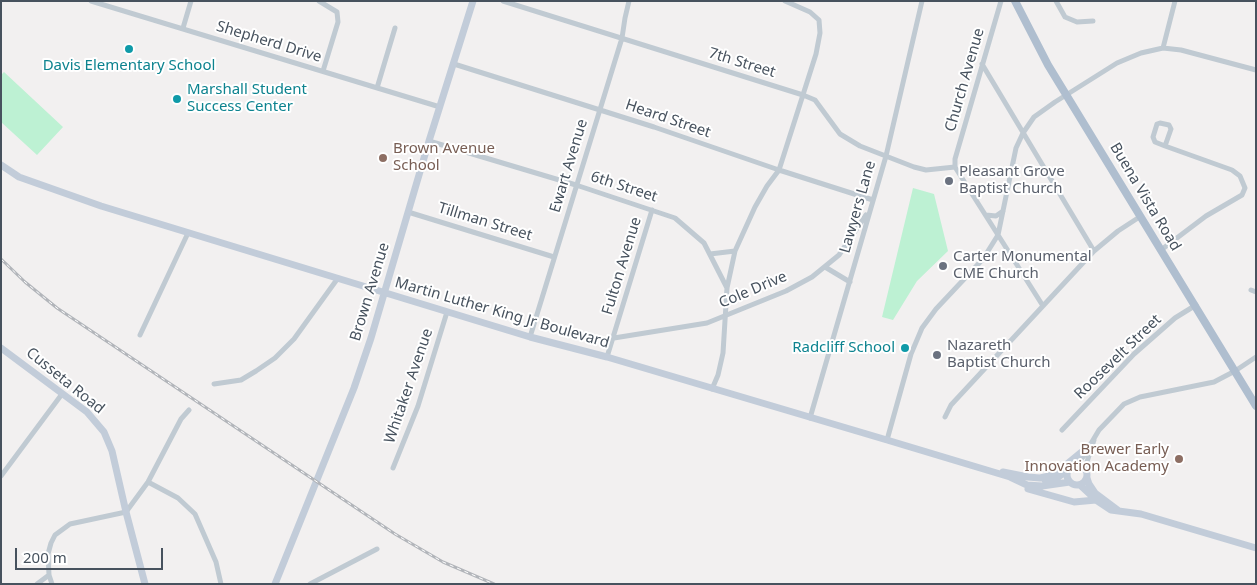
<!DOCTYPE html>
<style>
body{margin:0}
#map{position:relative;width:1257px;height:585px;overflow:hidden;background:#f2f0f0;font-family:"Noto Sans",sans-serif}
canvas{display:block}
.frame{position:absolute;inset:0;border:2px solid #47525e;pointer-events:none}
.scale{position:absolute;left:15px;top:548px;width:148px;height:22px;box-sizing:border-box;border:2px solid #47525e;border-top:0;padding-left:6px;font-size:15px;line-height:18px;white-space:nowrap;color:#47525e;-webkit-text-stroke:4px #fff;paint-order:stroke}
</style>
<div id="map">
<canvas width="1257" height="585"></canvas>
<div class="frame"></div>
<div class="scale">200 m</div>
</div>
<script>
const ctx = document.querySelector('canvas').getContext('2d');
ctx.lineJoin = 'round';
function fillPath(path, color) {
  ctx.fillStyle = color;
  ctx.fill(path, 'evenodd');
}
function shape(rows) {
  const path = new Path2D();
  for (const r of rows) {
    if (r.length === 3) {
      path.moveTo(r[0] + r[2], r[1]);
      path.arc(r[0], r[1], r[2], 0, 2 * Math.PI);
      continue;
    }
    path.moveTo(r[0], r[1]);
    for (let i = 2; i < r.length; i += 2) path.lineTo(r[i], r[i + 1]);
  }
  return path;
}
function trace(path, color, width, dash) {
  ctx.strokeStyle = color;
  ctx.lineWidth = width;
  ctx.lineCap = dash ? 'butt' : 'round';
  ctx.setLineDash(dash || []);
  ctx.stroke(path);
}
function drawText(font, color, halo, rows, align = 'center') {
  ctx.font = font + ' "Noto Sans",sans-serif';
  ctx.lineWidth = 4;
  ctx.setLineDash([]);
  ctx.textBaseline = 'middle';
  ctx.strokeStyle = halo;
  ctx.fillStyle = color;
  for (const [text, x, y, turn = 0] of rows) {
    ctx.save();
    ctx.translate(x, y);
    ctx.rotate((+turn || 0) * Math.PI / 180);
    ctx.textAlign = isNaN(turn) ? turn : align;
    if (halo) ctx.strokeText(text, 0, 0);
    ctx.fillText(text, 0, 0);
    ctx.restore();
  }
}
fillPath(shape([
 [4,72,63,127,37,155,1,122,1,75],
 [913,188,934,194,948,251,917,281,893,320,882,317]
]), '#bdf1d3');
trace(shape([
 [91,1,440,107],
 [319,1,337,12,338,22,323,71],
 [503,1,803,95,815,100,840,134,860,146,914,167,926,170,955,167],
 [1001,1,955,159,955,167,1043,306],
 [1056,1,1065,17,1077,22,1093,21],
 [183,28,191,1],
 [1163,48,1175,1],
 [454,64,654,127,779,170,873,200],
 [982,64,1094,251],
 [377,88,395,28],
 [429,141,576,185,675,218,704,243,727,288],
 [408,212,554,257],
 [986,215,996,216,1003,211],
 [1161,250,1206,216,1242,195,1245,188,1240,176,1232,170,1165,146,1155,142,1153,137,1157,124,1160,123,1169,125,1171,129,1165,146],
 [710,254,735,251],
 [825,267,850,282],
 [1251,290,1256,292],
 [140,335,188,233],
 [530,337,622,38,625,18,629,1],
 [614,338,707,323,786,291,812,277,839,255,866,215],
 [607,357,652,210],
 [214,384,241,380,256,371,275,358,294,339,338,278],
 [712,389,718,375,723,353,727,288,735,251,755,207,767,186,779,170,816,54,820,33,819,20,810,12,785,1],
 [945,417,951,405,1094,251,1118,231,1141,216],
 [810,418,886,156,922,1],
 [1062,430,1134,354,1175,318,1196,305],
 [887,440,911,354,922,328,936,309,983,259,998,235,1016,148,1023,133,1034,117,1055,102,1117,63,1141,53,1163,48,1181,50,1256,70],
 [1076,464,1083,457,1099,430,1124,404,1140,397,1214,382,1235,371,1256,357],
 [393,468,418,406,447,312],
 [1085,468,1094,440],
 [1,476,62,394],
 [148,482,178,498,195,514,216,562,221,584],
 [37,584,49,575],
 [52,584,49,575,48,554,51,543,55,535,70,524,126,512,148,482,181,419,189,410],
 [310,584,377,549]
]), '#c0cad2', 5);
trace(shape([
 [1,165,19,177,101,206,530,337,607,357,887,440,1010,477,1027,485,1042,486,1070,482],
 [1,348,87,412,104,432,112,451,126,512,145,584],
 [1077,475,10],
 [1003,472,1028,477,1040,478,1049,476,1061,469,1089,446],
 [1087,478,1089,484,1095,493,1119,511],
 [1045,480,1057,478,1068,470],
 [1080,485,1096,500,1111,510,1141,514,1256,548],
 [1028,489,1074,502,1096,500],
 [275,584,354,388,371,338,429,141,473,1]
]), '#c2ccd9', 7);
trace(shape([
 [1015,1,1048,65,1256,406]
]), '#afbecf', 8);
const rail = shape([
 [1,259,25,282,57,308,395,534,443,562,494,584]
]);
trace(rail, '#b2b5ba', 3);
trace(rail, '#fff', 1, [4]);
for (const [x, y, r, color] of [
 [129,49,5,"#0f9aa8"],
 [177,99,5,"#0f9aa8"],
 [383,158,5,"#8d6e63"],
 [949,181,5,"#6b7280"],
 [943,266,5,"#6b7280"],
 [905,348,5,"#0f9aa8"],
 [937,355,5,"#6b7280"],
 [1179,459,5,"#8d6e63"]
]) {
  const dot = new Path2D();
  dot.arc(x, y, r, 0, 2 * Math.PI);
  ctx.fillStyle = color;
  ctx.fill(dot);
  trace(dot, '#fff', 2);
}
drawText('15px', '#47525e', '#fff', [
 ["Shepherd Drive",269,42,17],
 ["7th Street",742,63,17],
 ["Church Avenue",965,80,-74],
 ["Heard Street",668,119,19],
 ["Ewart Avenue",569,166,-73],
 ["6th Street",624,187,18],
 ["Buena Vista Road",1145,197,59],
 ["Lawyers Lane",858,207,-74],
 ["Tillman Street",485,222,17],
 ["Fulton Avenue",622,266,-73],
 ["Cole Drive",753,290,-23],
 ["Brown Avenue",370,292,-73],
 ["Martin Luther King Jr Boulevard",502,313,16],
 ["Roosevelt Street",1118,357,-44],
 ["Cusseta Road",65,381,39],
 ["Whitaker Avenue",409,386,-71]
]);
drawText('15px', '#0d838f', '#fff', [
 ["Davis Elementary School",129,66],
 ["Marshall Student",187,90,"left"],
 ["Success Center",187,107,"left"],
 ["Radcliff School",895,348,"right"]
]);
drawText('15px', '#785e54', '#fff', [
 ["Brown Avenue",393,149],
 ["School",393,166],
 ["Brewer Early",1169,450,"right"],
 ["Innovation Academy",1169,467,"right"]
], 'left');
drawText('15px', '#5b616d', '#fff', [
 ["Pleasant Grove",959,172],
 ["Baptist Church",959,189],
 ["Carter Monumental",953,257],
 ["CME Church",953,274],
 ["Nazareth",947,346],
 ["Baptist Church",947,363]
], 'left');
</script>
